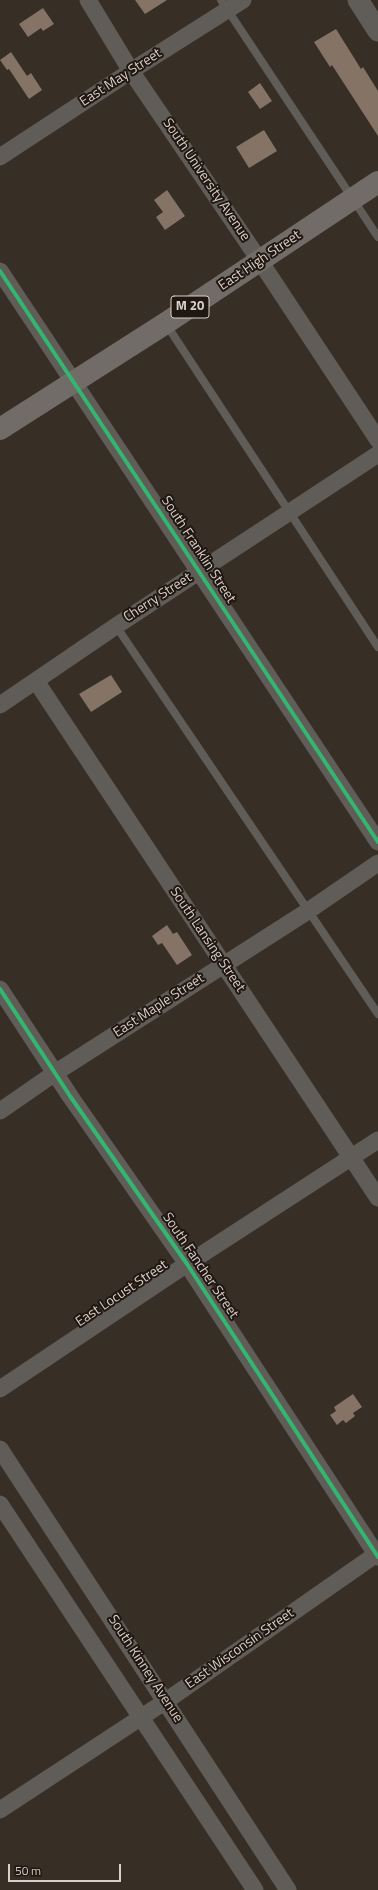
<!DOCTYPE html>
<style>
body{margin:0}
#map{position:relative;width:378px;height:1890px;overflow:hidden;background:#372e26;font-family:"Titillium Web",sans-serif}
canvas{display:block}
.scale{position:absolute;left:8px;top:1864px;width:113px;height:18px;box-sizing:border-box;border:2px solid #dbcfc7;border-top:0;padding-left:5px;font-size:12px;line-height:14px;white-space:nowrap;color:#dbcfc7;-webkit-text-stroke:3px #1f1711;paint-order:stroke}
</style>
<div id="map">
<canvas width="378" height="1890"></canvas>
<div class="scale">50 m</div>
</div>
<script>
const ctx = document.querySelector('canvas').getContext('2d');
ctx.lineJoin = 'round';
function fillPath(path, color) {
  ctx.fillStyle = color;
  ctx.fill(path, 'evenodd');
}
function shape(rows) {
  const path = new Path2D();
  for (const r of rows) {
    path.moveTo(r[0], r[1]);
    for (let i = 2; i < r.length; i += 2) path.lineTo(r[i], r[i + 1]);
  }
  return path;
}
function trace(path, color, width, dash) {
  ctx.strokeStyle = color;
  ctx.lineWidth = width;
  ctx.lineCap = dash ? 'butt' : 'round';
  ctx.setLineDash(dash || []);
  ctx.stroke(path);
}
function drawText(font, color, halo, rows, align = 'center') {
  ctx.font = font + ' "Titillium Web",sans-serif';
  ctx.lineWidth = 4;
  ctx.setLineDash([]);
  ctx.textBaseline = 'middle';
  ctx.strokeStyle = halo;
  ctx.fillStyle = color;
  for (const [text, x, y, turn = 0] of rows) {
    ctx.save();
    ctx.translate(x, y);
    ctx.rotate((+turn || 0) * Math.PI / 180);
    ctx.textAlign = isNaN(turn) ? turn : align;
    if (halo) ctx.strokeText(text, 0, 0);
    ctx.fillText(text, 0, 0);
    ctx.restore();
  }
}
fillPath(shape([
 [135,0,167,0,145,14],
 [43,8,54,24,43,31,41,28,28,37,19,24],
 [336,29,361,69,363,67,378,91,378,136,332,65,330,67,314,42],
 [11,52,27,76,31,73,42,90,29,99,9,69,7,70,0,60],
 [260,83,272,101,260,109,248,92],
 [264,130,277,151,249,168,236,147],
 [167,190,185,216,165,230,156,217,163,212,154,200],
 [111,675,122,692,91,712,79,694],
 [167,925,173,934,177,932,192,955,177,965,162,943,158,945,152,936],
 [353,1394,362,1407,353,1413,355,1416,346,1423,343,1420,337,1425,330,1415,336,1411,334,1407]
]), '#857466');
trace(shape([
 [221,0,378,237],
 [166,324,378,647],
 [116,626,378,1014]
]), '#605c58', 8);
trace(shape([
 [88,0,131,71,260,261,378,440],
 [0,157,131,71,243,0],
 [0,271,378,842],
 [36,681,378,1198],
 [0,705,116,626,378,454],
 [0,989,70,1096,187,1264,378,1557],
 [0,1111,55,1073,308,911,378,863],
 [0,1389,187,1264,378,1140],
 [0,1449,288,1890],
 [0,1504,255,1890],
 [0,1810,166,1701,378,1553]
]), '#605c58', 17);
trace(shape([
 [358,0,378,31]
]), '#605c58', 21);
trace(shape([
 [0,429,166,323,378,182]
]), '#726c68', 22);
trace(shape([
 [0,271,378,842],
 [0,989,70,1096,187,1264,378,1557]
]), '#33b770', 4);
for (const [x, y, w] of [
 [190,307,38]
]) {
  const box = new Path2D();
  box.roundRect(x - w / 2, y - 11, w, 22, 3);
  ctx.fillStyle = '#1f1711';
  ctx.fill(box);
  trace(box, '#dbcfc7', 1);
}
drawText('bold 13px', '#dbcfc7', null, [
 ["M 20",190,307]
]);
drawText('14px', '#dbcfc7', '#1f1711', [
 ["East May Street",121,78,-33],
 ["South University Avenue",206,180,56],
 ["East High Street",260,261,-34],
 ["South Franklin Street",198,550,57],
 ["Cherry Street",158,598,-33],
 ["South Lansing Street",207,940,56],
 ["East Maple Street",159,1006,-33],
 ["South Fancher Street",200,1266,56],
 ["East Locust Street",122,1294,-34],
 ["East Wisconsin Street",240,1649,-35],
 ["South Kinney Avenue",145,1669,57]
]);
</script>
